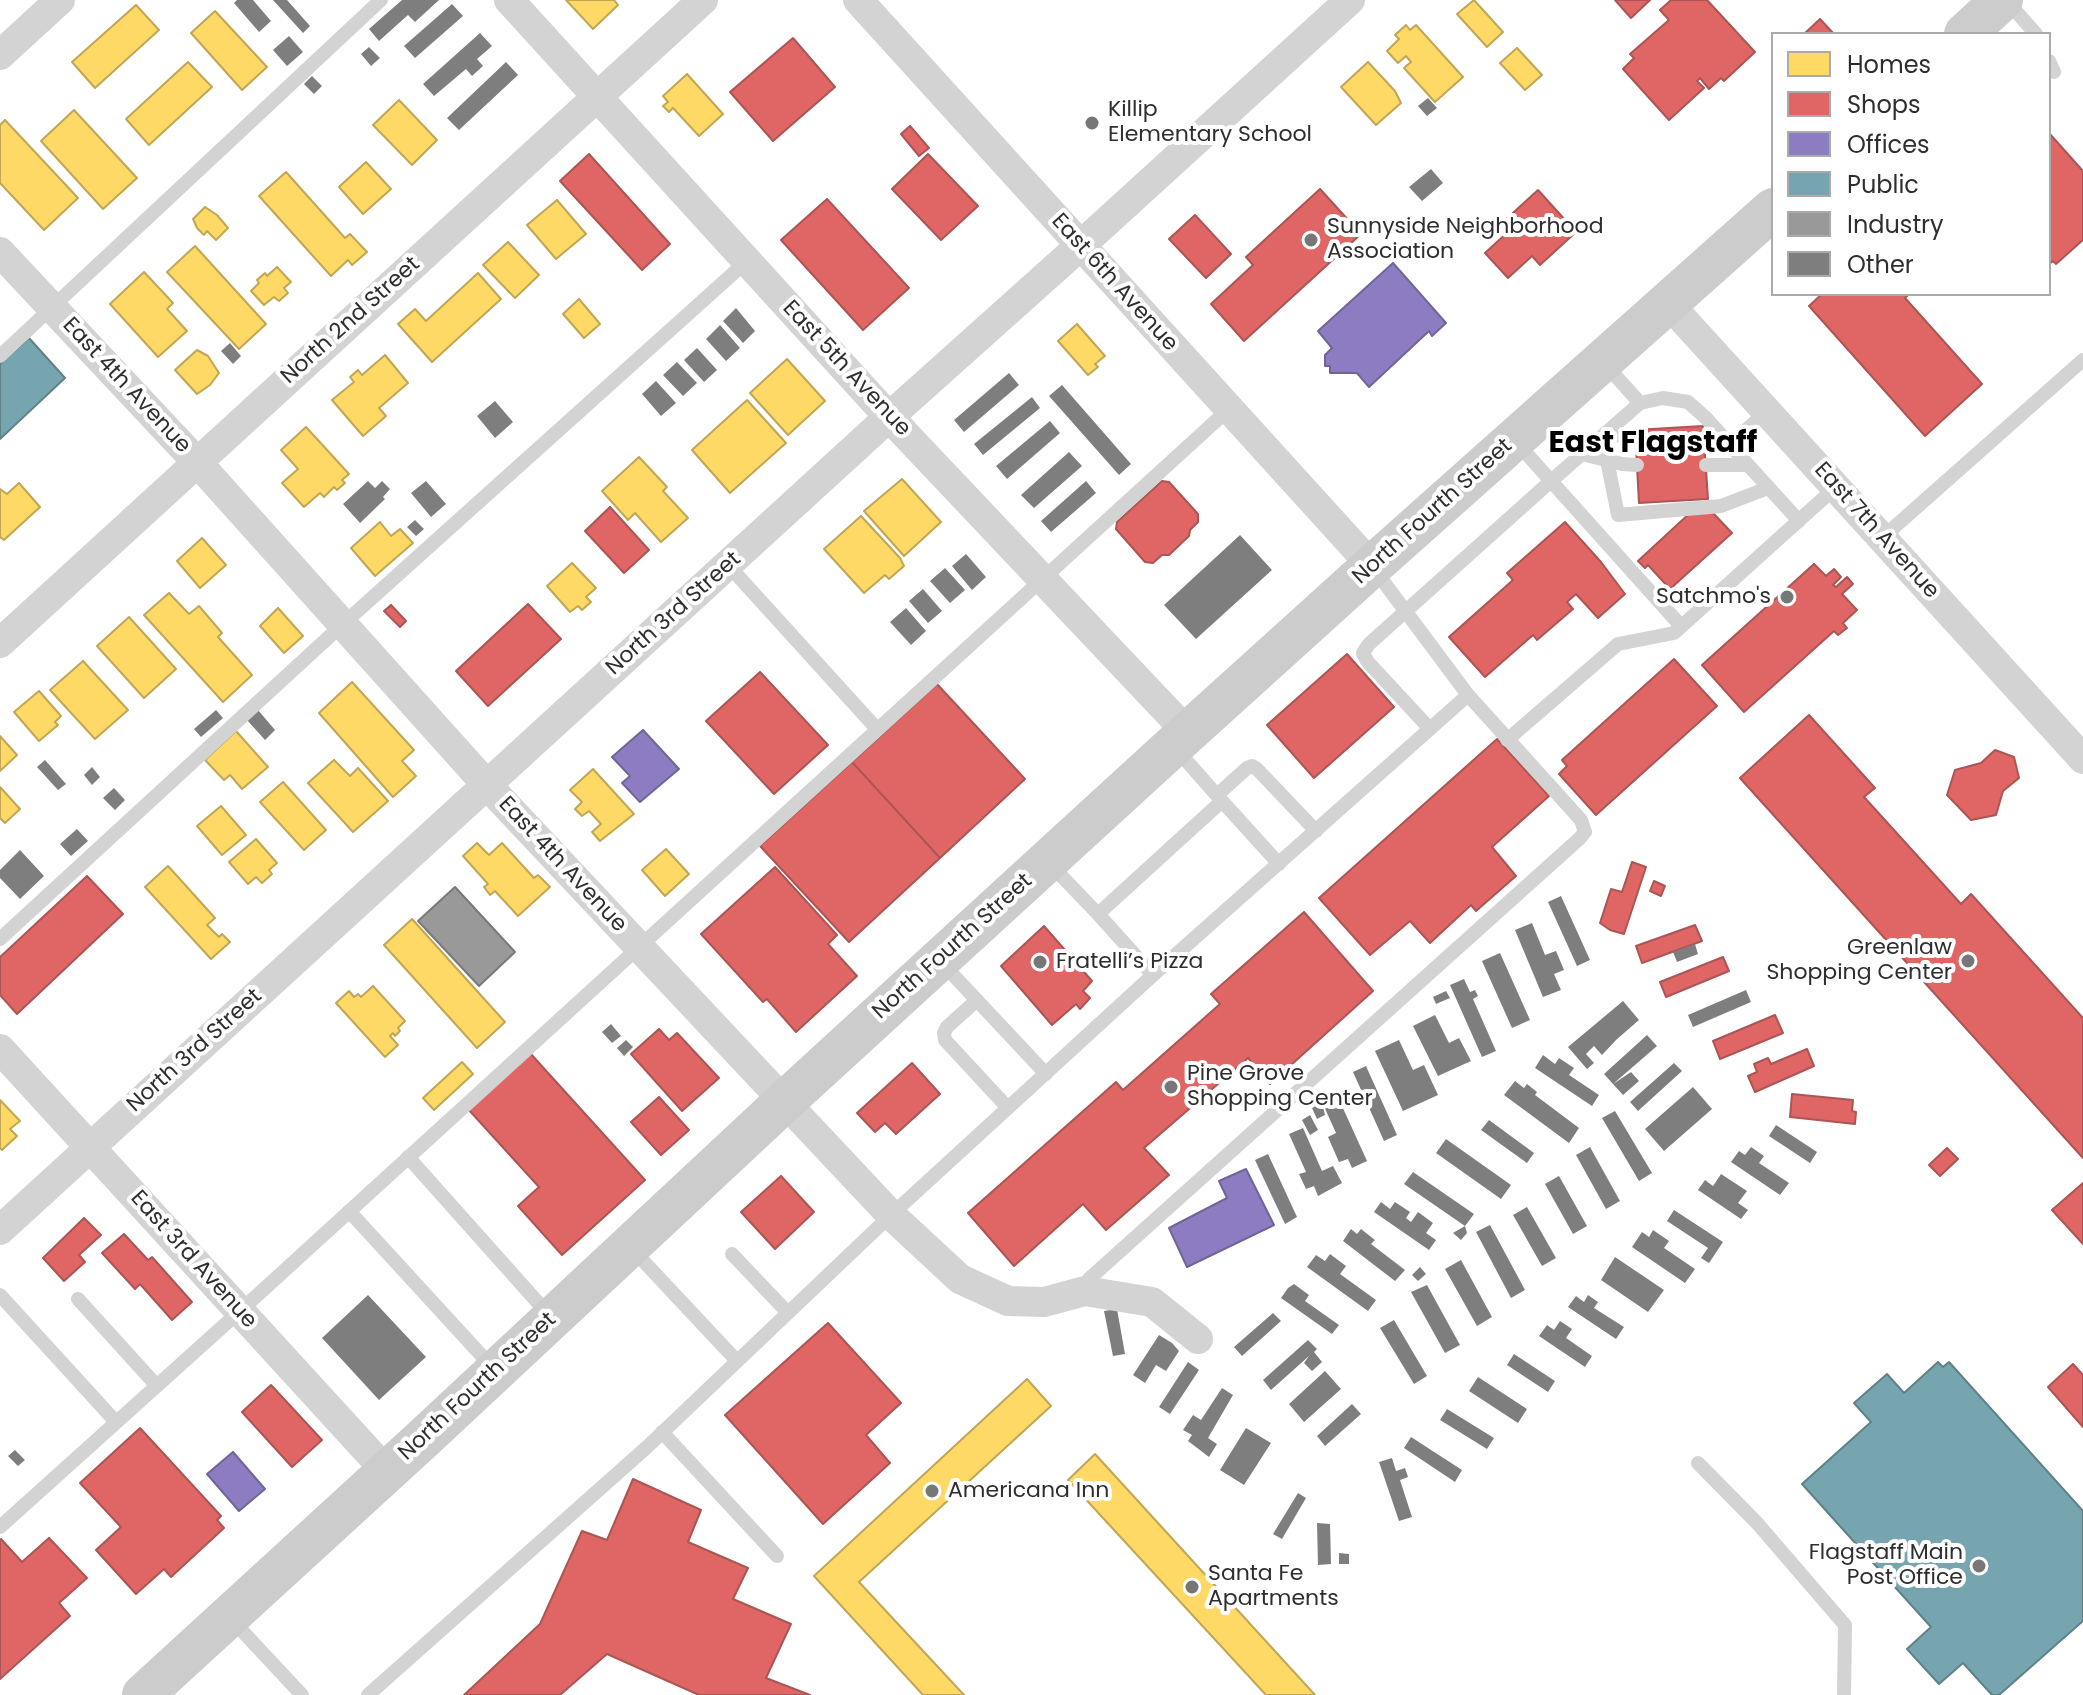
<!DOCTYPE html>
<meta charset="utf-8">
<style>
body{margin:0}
#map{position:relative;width:2083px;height:1695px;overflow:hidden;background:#fff;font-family:Poppins,sans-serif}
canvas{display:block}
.legend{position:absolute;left:1771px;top:32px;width:280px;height:264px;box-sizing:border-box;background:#fff;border:2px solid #ababab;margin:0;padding:10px 14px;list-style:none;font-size:24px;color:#2e2e2e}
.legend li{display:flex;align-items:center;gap:16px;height:40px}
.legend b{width:40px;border:2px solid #ababab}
</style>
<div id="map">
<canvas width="2083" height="1695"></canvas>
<ul class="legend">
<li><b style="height:22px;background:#ffd966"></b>Homes</li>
<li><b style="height:22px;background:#e06666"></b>Shops</li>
<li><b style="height:22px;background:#8e7cc3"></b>Offices</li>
<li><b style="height:22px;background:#76a5af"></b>Public</li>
<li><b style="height:22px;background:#999"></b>Industry</li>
<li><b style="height:22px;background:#7e7e7e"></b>Other</li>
</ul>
</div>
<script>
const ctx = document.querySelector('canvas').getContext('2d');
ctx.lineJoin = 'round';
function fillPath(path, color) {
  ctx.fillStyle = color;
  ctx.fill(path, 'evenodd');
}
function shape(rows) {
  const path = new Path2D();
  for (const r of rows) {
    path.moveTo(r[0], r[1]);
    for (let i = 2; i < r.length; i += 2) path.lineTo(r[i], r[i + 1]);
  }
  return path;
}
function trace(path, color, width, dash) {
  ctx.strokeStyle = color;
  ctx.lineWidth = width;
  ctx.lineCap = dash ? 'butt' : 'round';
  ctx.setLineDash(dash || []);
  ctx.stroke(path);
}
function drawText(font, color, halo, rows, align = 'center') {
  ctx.font = font + ' Poppins,sans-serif';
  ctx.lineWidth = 8;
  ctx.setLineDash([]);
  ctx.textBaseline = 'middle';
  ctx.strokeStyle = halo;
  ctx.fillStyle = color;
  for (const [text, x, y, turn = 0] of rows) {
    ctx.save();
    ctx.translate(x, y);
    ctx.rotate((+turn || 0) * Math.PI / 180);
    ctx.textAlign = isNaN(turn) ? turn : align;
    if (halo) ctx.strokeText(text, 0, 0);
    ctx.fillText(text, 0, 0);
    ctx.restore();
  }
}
const homes = shape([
 [566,0,614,0,618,5,593,29,566,0],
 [1474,0,1503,32,1487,47,1457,14,1474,0],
 [136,5,159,30,95,88,72,62,136,5],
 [215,11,267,67,242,90,191,33,215,11],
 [1406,25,1410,30,1416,25,1463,77,1435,102,1404,68,1411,62,1406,56,1398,63,1387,51,1399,39,1395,35,1406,25],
 [1517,48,1542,75,1525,90,1500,63,1517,48],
 [188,62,212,87,149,145,126,119,188,62],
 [1368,62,1395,91,1401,103,1376,125,1341,87,1368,62],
 [687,74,723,114,699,136,673,108,669,112,663,106,668,102,663,96,687,74],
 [399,100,437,140,412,165,373,125,399,100],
 [74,110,137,178,103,209,41,141,74,110],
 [5,120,78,198,44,230,0,183,0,125,5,120],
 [366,162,391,189,363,214,339,187,366,162],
 [286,172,345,238,350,234,367,252,352,265,348,260,331,276,259,196,286,172],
 [557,200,586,234,556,259,527,225,557,200],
 [205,207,217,215,228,228,216,240,207,231,204,235,197,228,193,219,205,207],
 [508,242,539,275,515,298,483,265,508,242],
 [195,246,266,324,239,349,167,272,195,246],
 [277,267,291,282,284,288,288,293,279,301,274,297,264,305,251,291,259,283,257,280,265,273,267,276,277,267],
 [144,272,173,303,167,309,187,331,158,357,110,304,144,272],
 [478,273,501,299,432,362,398,324,415,309,426,321,478,273],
 [579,299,600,324,584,338,563,314,579,299],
 [1077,324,1105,356,1095,364,1098,367,1088,375,1058,341,1077,324],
 [197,350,208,356,219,373,210,385,197,394,175,370,197,350],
 [385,355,408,383,379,408,386,416,363,436,332,400,354,382,350,377,358,370,362,375,385,355],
 [787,359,825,401,788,435,750,393,787,359],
 [747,400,786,443,730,493,692,450,747,400],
 [306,427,349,474,342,480,345,483,337,490,334,487,324,497,320,493,304,507,282,483,298,469,281,450,306,427],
 [639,457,667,487,663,491,688,518,661,542,635,513,628,520,602,491,639,457],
 [902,479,941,522,904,556,864,511,902,479],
 [19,483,40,507,4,540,0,537,0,489,7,494,19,483],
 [861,516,900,558,904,566,889,579,885,575,864,593,824,549,861,516],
 [380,522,391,536,400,529,413,543,375,576,351,548,380,522],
 [202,538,226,565,200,588,177,561,202,538],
 [572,563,596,588,586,597,591,602,582,610,578,606,570,612,547,586,572,563],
 [169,593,189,614,199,606,222,633,218,637,252,675,223,702,144,615,169,593],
 [278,608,303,636,284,653,260,626,278,608],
 [129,617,176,669,144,698,97,646,129,617],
 [83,661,128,710,95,739,50,690,83,661],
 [352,682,414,750,402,761,416,776,393,797,319,713,352,682],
 [39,691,61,716,55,722,58,725,39,741,14,712,39,691],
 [236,731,268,767,242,789,230,775,224,780,205,760,236,731],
 [0,736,17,755,0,771,0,736],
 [334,760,350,776,358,768,388,801,353,832,308,783,334,760],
 [593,769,634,814,600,841,592,832,601,824,589,811,582,816,575,809,582,802,570,790,593,769],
 [283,782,326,830,304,850,260,802,283,782],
 [0,787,20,809,5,823,0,818,0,787],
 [221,806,246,835,222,855,197,826,221,806],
 [256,839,277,863,269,870,272,874,262,883,256,877,248,884,229,862,256,839],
 [477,843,489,855,502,843,534,878,538,875,550,887,518,916,495,891,490,895,484,887,488,884,463,856,477,843],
 [666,849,689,874,665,896,642,870,666,849],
 [168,866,215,918,207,925,219,937,222,934,230,942,211,959,145,887,168,866],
 [412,919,505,1022,477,1048,384,945,412,919],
 [373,986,405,1021,398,1028,400,1031,395,1036,393,1033,390,1036,398,1045,385,1057,336,1003,349,991,354,997,358,994,361,997,373,986],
 [462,1062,473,1074,434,1110,423,1098,462,1062],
 [0,1100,20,1121,10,1129,17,1136,2,1150,0,1148,0,1100],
 [1027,1379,1051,1406,859,1582,964,1695,923,1695,814,1576,1027,1379],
 [1095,1454,1315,1695,1266,1695,1068,1480,1095,1454]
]);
fillPath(homes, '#ffd966');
trace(homes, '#c0a655', 2);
const shops = shape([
 [1615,0,1650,0,1631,18,1615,0],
 [1671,0,1707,0,1755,52,1724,81,1721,78,1709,89,1700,78,1697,81,1704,88,1669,120,1623,69,1634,58,1630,54,1669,20,1660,10,1671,0],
 [1820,19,1834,34,1804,34,1820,19],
 [793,38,835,87,773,141,730,92,793,38],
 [910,126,929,148,919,156,901,134,910,126],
 [2049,133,2083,171,2083,240,2056,264,2053,261,2049,264,2049,133],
 [589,154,670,244,642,270,560,181,589,154],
 [928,154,978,206,941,240,892,189,928,154],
 [1320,189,1361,234,1244,341,1211,304,1253,265,1246,257,1320,189],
 [1538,190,1576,232,1540,265,1532,256,1508,278,1485,253,1510,230,1503,222,1538,190],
 [827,199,909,288,863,330,781,240,827,199],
 [1195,215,1231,254,1206,278,1169,239,1195,215],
 [1822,294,1909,294,1905,298,1982,384,1925,436,1809,306,1822,294],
 [1703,426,1708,499,1639,503,1635,430,1703,426],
 [1162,481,1169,482,1198,514,1198,522,1190,530,1189,536,1169,555,1162,555,1153,563,1145,562,1116,529,1117,522,1162,481],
 [610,507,649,550,624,573,585,531,610,507],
 [1691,512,1713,513,1732,533,1670,589,1648,565,1645,568,1638,561,1691,512],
 [1565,522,1601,562,1625,594,1598,618,1576,594,1567,602,1573,609,1537,640,1533,635,1485,677,1449,637,1513,580,1507,573,1565,522],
 [1814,564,1826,576,1834,569,1841,577,1833,585,1836,587,1847,577,1853,584,1842,594,1857,610,1843,623,1847,628,1838,635,1834,631,1744,712,1702,665,1814,564],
 [528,604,561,639,488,706,456,671,528,604],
 [391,605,406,621,400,627,384,611,391,605],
 [1347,654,1394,707,1314,778,1267,725,1347,654],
 [1674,659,1717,706,1596,815,1559,774,1567,766,1562,760,1674,659],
 [760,672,828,745,774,794,706,721,760,672],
 [937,684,1025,779,940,858,852,762,937,684],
 [1809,715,1875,788,1864,797,1961,904,1971,894,2083,1018,2083,1158,1740,778,1809,715],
 [1497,739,1549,796,1492,847,1516,876,1476,911,1471,905,1430,943,1410,921,1370,955,1319,898,1497,739],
 [1995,750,2014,757,2019,778,2003,791,1996,815,1971,820,1947,795,1955,770,1981,763,1995,750],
 [852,762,940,858,849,942,760,846,852,762],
 [1632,862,1646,867,1624,934,1610,930,1600,923,1611,889,1622,892,1632,862],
 [775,867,837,935,828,944,857,976,796,1032,767,999,763,1002,701,934,775,867],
 [87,876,123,914,17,1014,0,995,0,957,87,876],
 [1654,881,1665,886,1661,896,1650,891,1654,881],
 [1304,912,1373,991,1270,1084,1248,1058,1144,1148,1169,1175,1106,1230,1083,1204,1014,1266,968,1213,1116,1082,1123,1090,1220,1004,1211,994,1304,912],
 [1695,925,1702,941,1642,963,1636,946,1695,925],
 [1044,926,1092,981,1083,991,1090,998,1080,1009,1076,1004,1052,1025,1001,966,1044,926],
 [1723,957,1729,971,1666,997,1660,982,1723,957],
 [1775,1015,1783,1033,1720,1059,1713,1041,1775,1015],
 [659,1029,669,1040,677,1033,719,1078,682,1111,631,1054,659,1029],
 [1807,1049,1814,1066,1755,1092,1748,1076,1757,1072,1754,1064,1768,1058,1771,1064,1807,1049],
 [530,1053,645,1180,562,1255,518,1206,539,1187,468,1109,530,1053],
 [912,1063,940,1094,896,1134,885,1123,875,1132,857,1113,912,1063],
 [1792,1094,1853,1100,1852,1111,1856,1112,1855,1124,1790,1117,1792,1094],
 [659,1097,689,1130,661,1155,631,1122,659,1097],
 [1947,1148,1958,1159,1940,1176,1929,1165,1947,1148],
 [781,1176,814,1212,775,1249,741,1212,781,1176],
 [2083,1183,2083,1244,2052,1210,2083,1183],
 [84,1218,101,1235,79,1255,85,1262,64,1281,43,1258,84,1218],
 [124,1234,148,1260,152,1257,192,1302,172,1320,140,1284,135,1289,102,1253,124,1234],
 [828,1323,901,1403,866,1435,890,1463,823,1524,725,1415,828,1323],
 [2073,1364,2083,1375,2083,1427,2048,1387,2073,1364],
 [271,1385,322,1440,292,1467,242,1412,271,1385],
 [140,1428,221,1516,217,1520,224,1528,171,1577,164,1569,136,1594,96,1550,121,1527,80,1483,140,1428],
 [633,1479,701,1510,688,1542,748,1568,733,1599,791,1624,766,1678,810,1695,699,1695,607,1654,560,1695,464,1695,540,1624,582,1531,607,1540,633,1479],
 [49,1538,87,1578,59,1603,70,1616,0,1679,0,1540,1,1539,22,1562,49,1538]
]);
fillPath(shops, '#e06666');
trace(shops, '#ab5555', 2);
const offices = shape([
 [1393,263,1446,323,1432,336,1429,331,1369,387,1357,373,1330,373,1330,366,1325,366,1325,355,1332,348,1318,331,1393,263],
 [643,730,679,769,640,802,622,783,630,776,612,757,643,730],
 [1246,1169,1274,1225,1187,1267,1169,1228,1227,1198,1219,1181,1246,1169],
 [233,1452,265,1489,239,1511,207,1474,233,1452]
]);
fillPath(offices, '#8e7cc3');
trace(offices, '#716596', 2);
const public = shape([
 [29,338,65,378,0,439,0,364,29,338],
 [1938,1362,1943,1367,1949,1362,2083,1511,2083,1621,1999,1695,1992,1695,1963,1663,1939,1684,1907,1649,1931,1627,1802,1484,1871,1422,1854,1403,1887,1374,1904,1393,1938,1362]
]);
fillPath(public, '#76a5af');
trace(public, '#608188', 2);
const industry = shape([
 [455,887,515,952,479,986,418,921,455,887]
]);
fillPath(industry, '#999');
trace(industry, '#797979', 2);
fillPath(shape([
 [237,0,253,0,271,21,259,32,234,3],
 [273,0,287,0,310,26,303,33],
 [402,0,439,0,415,22,408,15,379,41,369,29],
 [452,4,463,16,415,58,404,46],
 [480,33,492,46,477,59,483,66,472,76,466,69,434,96,423,84],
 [289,36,303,52,287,66,273,50],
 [369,47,380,58,371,66,361,54],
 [506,62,518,75,459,130,447,118],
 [312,76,322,86,314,94,304,84],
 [1428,98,1437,108,1427,116,1418,106],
 [1431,169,1443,183,1422,201,1409,187],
 [736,308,755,331,743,343,723,321],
 [720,325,740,348,726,361,706,339],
 [230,343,241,356,233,364,221,351],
 [697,348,717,370,704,382,684,360],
 [677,362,697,383,683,396,663,375],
 [1009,373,1019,385,964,432,954,420],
 [656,381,676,403,661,416,642,394],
 [1062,385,1131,464,1119,475,1049,396],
 [1032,397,1040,408,983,455,974,444],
 [495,401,513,422,495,438,477,416],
 [1050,421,1060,433,1007,479,996,466],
 [1069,452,1082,466,1034,508,1021,495],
 [368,481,375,488,382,481,390,489,383,497,385,499,360,523,343,504],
 [426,481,446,504,431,517,411,493],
 [1086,481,1096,493,1051,532,1041,521],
 [415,520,424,529,416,536,407,527],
 [1240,535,1272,570,1196,639,1164,605],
 [966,554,986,577,972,590,952,566],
 [945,568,965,590,950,603,930,581],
 [923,589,942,611,928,623,909,601],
 [906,608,926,631,911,645,890,622],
 [216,710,223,718,201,737,194,729],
 [258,710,275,730,265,740,247,720],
 [45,760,66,784,58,790,37,767],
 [92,767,100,777,92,785,84,775],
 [114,788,125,800,115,810,103,798],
 [77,829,88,841,71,856,60,844],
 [20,850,44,876,20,899,0,878,0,870],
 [1561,896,1590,960,1577,966,1548,902],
 [1532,923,1545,955,1556,951,1564,970,1554,974,1561,990,1543,997,1515,930],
 [1695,944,1698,954,1677,962,1673,952],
 [1500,953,1530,1020,1512,1028,1482,961],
 [1464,979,1470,992,1475,990,1478,996,1473,999,1496,1051,1482,1057,1450,985],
 [1746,990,1751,1002,1693,1027,1688,1015],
 [1446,991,1450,998,1436,1004,1433,997],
 [1623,1001,1639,1020,1616,1040,1602,1055,1594,1046,1586,1054,1594,1063,1587,1069,1568,1047],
 [1435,1015,1449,1043,1459,1038,1471,1061,1438,1076,1413,1026],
 [611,1024,621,1036,612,1043,602,1032],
 [1647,1035,1657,1046,1613,1084,1604,1074],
 [626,1040,633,1047,624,1056,617,1048],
 [1399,1040,1413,1070,1424,1065,1438,1095,1403,1111,1375,1051],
 [1543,1055,1555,1064,1559,1058,1574,1068,1569,1075,1599,1095,1592,1106,1535,1068],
 [1674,1063,1682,1071,1638,1111,1630,1102],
 [1366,1066,1397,1135,1384,1141,1353,1072],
 [1631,1072,1639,1081,1623,1095,1613,1084],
 [1515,1081,1524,1088,1527,1084,1537,1092,1535,1095,1579,1128,1569,1143,1504,1095],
 [1693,1087,1712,1109,1664,1151,1645,1129],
 [1337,1095,1367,1161,1352,1168,1348,1159,1339,1162,1328,1137,1336,1133,1322,1102],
 [1322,1102,1325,1115,1317,1119,1312,1108],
 [1615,1111,1652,1173,1639,1181,1602,1118],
 [1310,1115,1318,1130,1310,1135,1302,1120],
 [1489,1120,1534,1153,1527,1163,1481,1130],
 [1776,1125,1817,1152,1810,1163,1769,1136],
 [1303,1128,1322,1171,1333,1166,1342,1183,1318,1196,1314,1186,1306,1189,1299,1174,1306,1172,1289,1134],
 [1446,1139,1511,1185,1501,1199,1436,1153],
 [1590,1147,1620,1201,1606,1209,1576,1155],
 [1751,1147,1764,1156,1759,1163,1789,1183,1780,1195,1731,1162,1739,1151,1745,1155],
 [1268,1154,1297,1217,1285,1224,1255,1160],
 [1413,1172,1474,1214,1465,1226,1467,1233,1461,1240,1453,1233,1465,1226,1404,1184],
 [1721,1174,1747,1191,1738,1203,1748,1210,1741,1219,1698,1190,1705,1180,1713,1186],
 [1559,1176,1587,1226,1573,1234,1545,1184],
 [1381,1202,1390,1209,1395,1202,1410,1212,1406,1218,1411,1222,1418,1212,1433,1223,1426,1233,1436,1240,1429,1250,1374,1212],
 [1527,1207,1556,1258,1542,1266,1513,1215],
 [1674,1210,1723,1242,1709,1263,1701,1258,1708,1248,1667,1221],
 [1490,1225,1525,1290,1511,1298,1476,1232],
 [1351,1229,1357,1234,1361,1229,1375,1240,1371,1244,1405,1270,1395,1281,1343,1241],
 [1653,1230,1669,1241,1664,1248,1695,1269,1685,1283,1632,1247,1642,1232,1649,1237],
 [1330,1254,1346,1266,1340,1274,1376,1300,1368,1311,1307,1267,1316,1255,1325,1261],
 [1615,1257,1664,1290,1648,1312,1601,1280],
 [1461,1260,1492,1317,1477,1326,1445,1269],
 [1420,1267,1426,1274,1418,1281,1412,1275],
 [1294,1284,1309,1295,1305,1301,1339,1325,1332,1334,1281,1298,1288,1288],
 [1427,1285,1460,1345,1445,1353,1411,1292],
 [368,1295,426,1357,379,1400,322,1338],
 [1588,1295,1598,1302,1594,1308,1624,1327,1616,1339,1568,1307,1576,1296,1584,1302],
 [1117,1309,1125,1354,1113,1356,1104,1311],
 [1273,1313,1281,1321,1242,1356,1234,1347],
 [1394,1320,1427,1376,1414,1384,1380,1328],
 [1560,1321,1572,1329,1566,1338,1592,1356,1585,1367,1539,1336,1547,1325,1554,1330],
 [1159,1335,1172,1343,1179,1351,1166,1371,1156,1365,1145,1383,1133,1375],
 [1308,1340,1317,1349,1314,1352,1322,1362,1312,1371,1304,1363,1309,1356,1271,1390,1263,1380],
 [1514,1354,1555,1381,1548,1392,1507,1365],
 [1188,1362,1199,1370,1170,1414,1159,1407],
 [1325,1371,1341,1389,1304,1422,1289,1404],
 [1478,1377,1527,1409,1518,1423,1469,1391],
 [1222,1388,1233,1395,1208,1438,1217,1444,1209,1457,1188,1441,1192,1435,1183,1430,1193,1415,1201,1420],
 [1352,1404,1361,1414,1325,1446,1317,1436],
 [1447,1409,1494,1438,1487,1449,1440,1420],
 [1246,1428,1271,1443,1244,1485,1220,1470],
 [1411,1437,1462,1470,1455,1482,1404,1448],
 [15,1450,25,1460,18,1466,8,1456],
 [1392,1458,1396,1471,1405,1468,1408,1477,1400,1480,1412,1517,1399,1521,1379,1462],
 [1298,1493,1306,1498,1282,1539,1273,1534],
 [1317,1523,1330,1524,1331,1564,1318,1565],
 [1339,1553,1349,1554,1349,1564,1339,1564]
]), '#7e7e7e');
trace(shape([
 [2006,0,2036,34],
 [2049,61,2054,72],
 [0,356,381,0],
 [1640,403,1663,398,1688,402,1706,418,1730,445],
 [1767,411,1730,445,1799,521],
 [1605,435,1635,436],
 [1517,443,1551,481,1640,403,1604,363],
 [1582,454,1622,464,1637,465],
 [1607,460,1618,515,1721,506,1768,488],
 [1706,465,1747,465],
 [1882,538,2083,360],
 [728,565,877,729],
 [1430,729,1367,661,1363,653,1369,644,1551,481,1681,626],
 [1507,740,1618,644,1674,633,1836,487],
 [1217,795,1247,768,1252,766,1257,769,1316,831],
 [1222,801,1279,864],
 [1050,864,1098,914,1222,801,1176,749],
 [1098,914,1153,975],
 [0,939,343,624,747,261],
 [942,963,1046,1074],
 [977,1000,947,1027,944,1033,945,1040,1008,1108],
 [408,1157,549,1315],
 [349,1211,493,1368],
 [632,1249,737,1361],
 [732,1254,788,1313],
 [1085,1291,1089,1279,1579,839,1585,832,1581,820,1468,695,1374,569],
 [0,1295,116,1422],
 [78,1299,157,1386],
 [662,1432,777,1556],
 [1698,1463,1757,1523,1845,1625,1844,1695],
 [0,1527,240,1311,1229,409],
 [231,1619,302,1695],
 [368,1695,647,1447,891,1215,1153,975,1468,695]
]), '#d3d3d3', 14);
trace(shape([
 [509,0,889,417,1188,733],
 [858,0,1372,566],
 [0,55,60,0],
 [0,252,197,462,487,785,891,1215,960,1279,1008,1301,1044,1302,1085,1291,1152,1302,1198,1339],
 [1668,303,2083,759],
 [0,643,703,0],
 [0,1049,387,1472],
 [0,1230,889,417,1080,246,1350,0]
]), '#d3d3d3', 30);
trace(shape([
 [1965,34,2002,0],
 [143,1695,426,1436,784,1102,1173,746,1372,566,1773,209]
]), '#ccc', 42);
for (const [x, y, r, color] of [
 [1092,123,8,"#777"],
 [1311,240,8,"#777"],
 [1787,597,8,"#777"],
 [1968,961,8,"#777"],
 [1040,962,8,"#777"],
 [1171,1087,8,"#777"],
 [932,1491,8,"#777"],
 [1979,1566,8,"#777"],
 [1192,1587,8,"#777"]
]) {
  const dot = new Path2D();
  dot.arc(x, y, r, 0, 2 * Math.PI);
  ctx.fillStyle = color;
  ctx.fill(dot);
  trace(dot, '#fff', 3);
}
drawText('22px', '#2e2e2e', '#fff', [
 ["Killip",1108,110],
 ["Elementary School",1108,135],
 ["Sunnyside Neighborhood",1327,227],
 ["Association",1327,252],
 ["Satchmo's",1771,597,"right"],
 ["Greenlaw",1952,948,"right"],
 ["Shopping Center",1952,973,"right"],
 ["Fratelli’s Pizza",1056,962],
 ["Pine Grove",1187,1074],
 ["Shopping Center",1187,1099],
 ["Americana Inn",948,1491],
 ["Flagstaff Main",1963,1553,"right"],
 ["Post Office",1963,1578,"right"],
 ["Santa Fe",1208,1574],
 ["Apartments",1208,1599]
], 'left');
drawText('22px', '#2e2e2e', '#fff', [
 ["East 6th Avenue",1114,283,48],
 ["North 2nd Street",351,321,-42],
 ["East 5th Avenue",846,369,47],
 ["East 4th Avenue",126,386,47],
 ["North Fourth Street",1433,512,-42],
 ["East 7th Avenue",1876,531,48],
 ["North 3rd Street",674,614,-42],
 ["East 4th Avenue",562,865,47],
 ["North Fourth Street",953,947,-42],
 ["North 3rd Street",195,1051,-42],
 ["East 3rd Avenue",193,1260,48],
 ["North Fourth Street",478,1387,-43]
]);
drawText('bold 30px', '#000', '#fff', [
 ["East Flagstaff",1653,444]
]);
</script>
